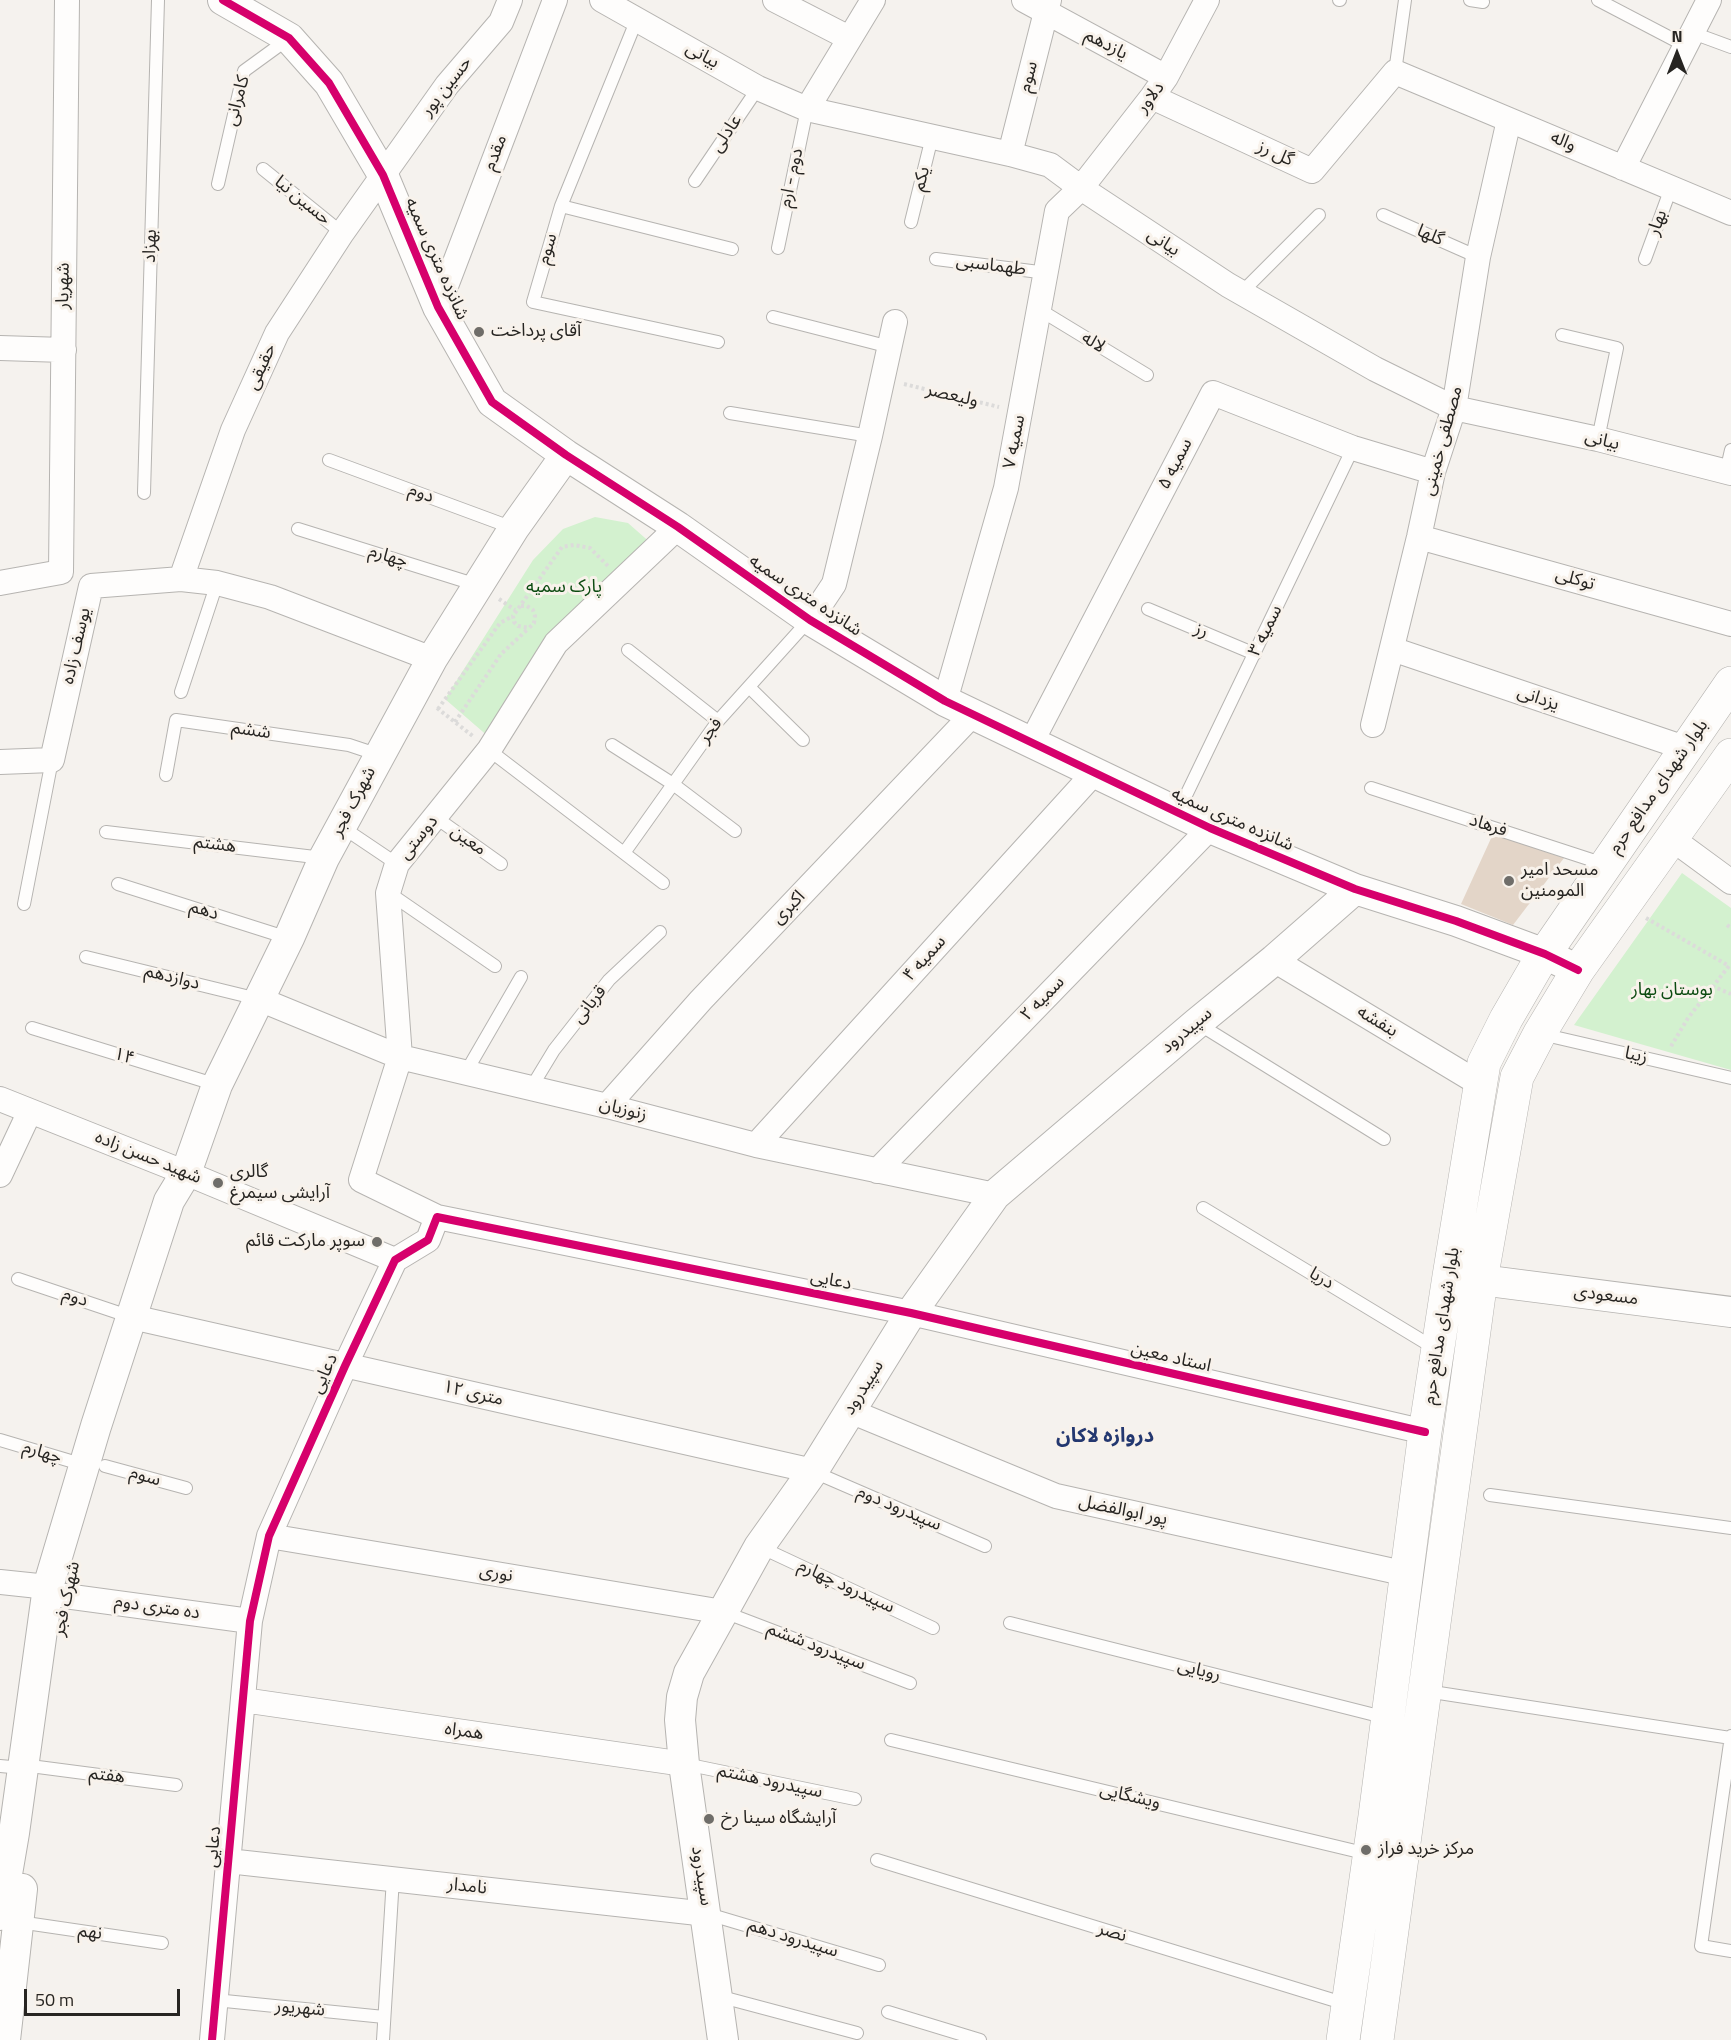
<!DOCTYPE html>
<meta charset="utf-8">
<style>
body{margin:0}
#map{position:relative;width:1731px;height:2040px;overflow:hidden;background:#f5f2ee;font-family:"Titillium Web",sans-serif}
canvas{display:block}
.north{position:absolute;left:1647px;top:24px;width:60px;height:60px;-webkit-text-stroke:4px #f8f2eb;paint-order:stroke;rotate:0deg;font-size:16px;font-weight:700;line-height:24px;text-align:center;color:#272522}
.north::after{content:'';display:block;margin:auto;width:21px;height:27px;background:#272522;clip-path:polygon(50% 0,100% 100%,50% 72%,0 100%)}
.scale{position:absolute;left:24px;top:1989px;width:156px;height:27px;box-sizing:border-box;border:3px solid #272522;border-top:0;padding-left:8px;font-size:18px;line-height:21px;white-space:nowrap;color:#272522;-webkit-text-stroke:4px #f8f2eb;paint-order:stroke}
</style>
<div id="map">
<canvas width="1731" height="2040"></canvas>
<div class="north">N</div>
<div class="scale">50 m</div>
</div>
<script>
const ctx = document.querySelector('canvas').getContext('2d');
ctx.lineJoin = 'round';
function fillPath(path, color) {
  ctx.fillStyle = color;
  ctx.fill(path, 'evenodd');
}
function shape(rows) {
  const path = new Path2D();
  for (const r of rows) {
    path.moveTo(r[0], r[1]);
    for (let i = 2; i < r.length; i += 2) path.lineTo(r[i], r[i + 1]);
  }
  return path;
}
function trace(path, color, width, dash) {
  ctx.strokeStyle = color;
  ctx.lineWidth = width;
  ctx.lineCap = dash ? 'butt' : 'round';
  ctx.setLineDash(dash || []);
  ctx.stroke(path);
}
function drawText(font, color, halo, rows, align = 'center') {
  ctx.font = font + ' "Titillium Web","Noto Sans Arabic",sans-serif';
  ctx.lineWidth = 6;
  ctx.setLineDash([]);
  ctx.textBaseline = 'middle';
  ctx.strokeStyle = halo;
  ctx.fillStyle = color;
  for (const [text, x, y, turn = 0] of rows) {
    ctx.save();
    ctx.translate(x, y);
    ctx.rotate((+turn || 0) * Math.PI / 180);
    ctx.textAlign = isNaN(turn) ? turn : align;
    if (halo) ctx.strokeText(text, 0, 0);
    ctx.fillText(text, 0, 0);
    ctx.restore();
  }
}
fillPath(shape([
 [595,517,628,523,653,545,608,601,490,738,445,699,533,560,563,529],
 [1682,873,1731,908,1731,1070,1574,1025]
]), '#d3f1cf');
fillPath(shape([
 [1493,834,1564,858,1513,925,1461,904]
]), '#e3d5c8');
const service = shape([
 [1339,0,1340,0],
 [1470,0,1483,2],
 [1598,0,1686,46],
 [637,19,561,206,533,302,718,342],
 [1693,33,1731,47],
 [1395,72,1405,0],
 [263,169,342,233],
 [695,181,758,88],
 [218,184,244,71,288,39],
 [561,206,732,249],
 [1383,215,1478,257],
 [911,222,932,137],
 [778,248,807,109],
 [936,259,1047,273],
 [1645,259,1671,188],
 [1241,293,1319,215],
 [1040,310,1147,375],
 [773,317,890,347],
 [1562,335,1617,348,1598,439],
 [730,413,870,436],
 [329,460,513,528],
 [1726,472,1731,450],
 [144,493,158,0],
 [298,529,477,585],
 [1148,609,1255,654],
 [628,650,718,721],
 [749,687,803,740],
 [181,692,217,583],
 [612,745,673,784,735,831],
 [489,750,663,883],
 [166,775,176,720,349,745,379,755],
 [1371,788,1604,864],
 [1178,812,1353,448],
 [435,817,501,864],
 [342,827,397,864],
 [106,832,323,858],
 [624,853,718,721,809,620],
 [118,884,288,938],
 [389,893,495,966],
 [24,904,52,760],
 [86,957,258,999],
 [1197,1023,1384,1139],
 [32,1028,217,1085],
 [1541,1034,1731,1078],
 [466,1072,521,977],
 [531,1088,554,1050,609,980,660,932],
 [1203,1208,1436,1349],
 [18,1279,131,1317],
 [0,1440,84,1465],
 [105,1466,186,1488],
 [814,1472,985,1546],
 [1490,1495,1731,1528],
 [760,1547,933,1628],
 [724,1612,910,1683],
 [1010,1623,1387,1718],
 [1426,1691,1731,1738],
 [1731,1736,1701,1946,1731,1951],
 [891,1740,1368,1854],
 [685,1764,855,1799],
 [0,1766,22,1768],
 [38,1767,176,1785],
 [877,1860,1346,2004],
 [708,1914,879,1965],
 [19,1922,162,1943],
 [718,1996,857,2033],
 [215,2000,384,2017],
 [888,2012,980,2040],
 [383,2040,393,1878]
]);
const minor = shape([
 [602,0,758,88,807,109,1010,154,1050,165,1081,188,1228,285,1375,369,1454,408,1598,439,1731,473],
 [775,0,849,38],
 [1024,0,1166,77],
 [1152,97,1312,171,1395,72,1731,213],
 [807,109,873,0],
 [1010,154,1049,0],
 [1623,168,1709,0],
 [438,307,555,0],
 [0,348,64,350],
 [1419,537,1731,624],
 [181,579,233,430,277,333,342,233,447,85,501,22,510,0],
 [0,583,61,572,67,0],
 [810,620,834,584,870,436,895,322],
 [1392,649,1685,748],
 [945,701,1006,488,1057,211,1081,188,1152,97,1166,77,1207,0],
 [1373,725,1419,537,1433,472,1454,408,1478,257,1509,120],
 [1031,743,1213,393,1353,448,1433,472],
 [0,762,52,760,91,586,181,579,217,583,270,597,432,659],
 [1671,838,1731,882],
 [1274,960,1480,1084],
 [259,999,400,1057,607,1106,756,1145,995,1195],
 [0,1099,186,1173,395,1260],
 [607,1106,701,1000,973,714],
 [756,1145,1094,773],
 [877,1171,1210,828],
 [0,1175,30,1111],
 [437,1217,361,1180,400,1057,388,893,397,864,489,750,556,643,678,527],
 [132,1317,813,1471],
 [850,1411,1056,1496,1407,1574],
 [269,1536,723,1612],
 [0,1582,48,1587],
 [65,1596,250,1621],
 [243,1700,684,1764],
 [228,1861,707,1914],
 [212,2040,250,1621,269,1536,345,1366,395,1260,428,1240,437,1217,911,1313,1425,1432]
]);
const tertiary = shape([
 [223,0,289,38,329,83,383,175,438,307,492,402,566,455,678,527,810,620,945,701,1210,828,1355,889,1456,921,1545,954,1578,970],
 [1481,1280,1731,1312],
 [0,1915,14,1833,48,1587,96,1426,169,1201,186,1173,217,1085,289,938,324,858,432,659,514,528,566,455],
 [5,2040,22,1889],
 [723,2040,684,1764,680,1720,682,1697,689,1673,723,1612,759,1547,813,1471,911,1313,995,1195,1197,1023,1274,960,1355,889]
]);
const primary = shape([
 [1343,2040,1375,1816,1425,1432,1449,1276,1484,1063,1506,1019,1539,962,1731,683],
 [1377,2040,1481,1280,1517,1077,1540,1033,1578,970,1731,755]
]);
trace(service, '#b6b4b1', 14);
trace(minor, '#b6b4b1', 26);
trace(tertiary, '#b6b4b1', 32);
trace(primary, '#b6b4b1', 34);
trace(shape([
 [904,384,999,407],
 [499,599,515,610],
 [521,606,527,606,533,610,535,616,534,623,529,628,518,626,514,622,513,616,562,547,574,545,590,548,608,566],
 [437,708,474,737],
 [438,709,500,623,513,616],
 [455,722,501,654,528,629],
 [1646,918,1729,966,1688,1018,1670,1048],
 [1727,925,1731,928],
 [1712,986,1731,994]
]), '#dcdbda', 4, [3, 3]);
trace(service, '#fefdfc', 12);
trace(minor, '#fefdfc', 24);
trace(tertiary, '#fefdfc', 30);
trace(primary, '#fefdfc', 33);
trace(shape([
 [223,0,289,38,329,83,383,175,438,307,492,402,566,455,678,527,810,620,945,701,1210,828,1355,889,1456,921,1545,954,1578,970],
 [212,2040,250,1621,269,1536,345,1366,395,1260,428,1240,437,1217,911,1313,1425,1432]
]), '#d6006c', 8);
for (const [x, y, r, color] of [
 [479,332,6,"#6f6d69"],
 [1509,881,6,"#6f6d69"],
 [218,1183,6,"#6f6d69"],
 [377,1242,6,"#6f6d69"],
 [709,1819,6,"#6f6d69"],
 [1366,1850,6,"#6f6d69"]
]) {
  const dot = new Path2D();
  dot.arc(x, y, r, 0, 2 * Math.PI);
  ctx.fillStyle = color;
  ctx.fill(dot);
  trace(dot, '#f8f2eb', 2);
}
drawText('18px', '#272522', '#f8f2eb', [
 ["یازدهم",1106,45,28],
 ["بیانی",702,56,29],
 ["سوم",1029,77,-76],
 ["حسین پور",447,87,-52],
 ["دلاور",1151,98,-53],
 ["کامرانی",238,101,-75],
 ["عادلی",727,134,-56],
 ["واله",1563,142,23],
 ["مقدم",496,153,-69],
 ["گل رز",1275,154,25],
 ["دوم - ارم",792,178,-78],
 ["یکم",922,179,-76],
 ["حسین نیا",302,201,39],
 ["بهار",1658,223,-70],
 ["گلها",1430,236,24],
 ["بیانی",1163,243,33],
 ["بهزاد",151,246,-88],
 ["سوم",548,249,-74],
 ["شانزده متری سمیه",436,259,66],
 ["طهماسبی",991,266,7],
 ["شهریار",64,286,-89],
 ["لاله",1093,343,31],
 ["حقیقی",262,367,-66],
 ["ولیعصر",952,396,13],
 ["مصطفی خمینی",1443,441,-75],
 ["بیانی",1602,441,14],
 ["سمیه ۷",1015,442,-79],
 ["سمیه ۵",1176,464,-63],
 ["دوم",421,494,20],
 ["چهارم",388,557,17],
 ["توکلی",1575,580,16],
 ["شانزده متری سمیه",805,596,34],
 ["رز",1201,631,23],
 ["سمیه ۳",1266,631,-64],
 ["یوسف زاده",77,646,-77],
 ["یزدانی",1538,699,19],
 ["ششم",251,731,8],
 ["فجر",711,731,-53],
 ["بلوار شهدای مدافع حرم",1659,787,-55],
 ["شهرک فجر",354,802,-62],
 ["شانزده متری سمیه",1232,820,24],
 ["فرهاد",1488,826,18],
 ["دوستی",419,838,-51],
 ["معین",468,841,35],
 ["هشتم",215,845,7],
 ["اکبری",789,908,-46],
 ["دهم",204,911,18],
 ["سمیه ۴",925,959,-48],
 ["دوازدهم",172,978,14],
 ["سمیه ۲",1043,999,-46],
 ["قربانی",590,1005,-51],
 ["بنفشه",1377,1022,31],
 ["سپیدرود",1187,1031,-40],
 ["زیبا",1636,1056,13],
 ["۱۴",124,1057,17],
 ["زنوزیان",623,1110,14],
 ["شهید حسن زاده",148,1158,22],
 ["دریا",1321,1279,31],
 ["دعایی",831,1281,11],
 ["مسعودی",1606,1296,7],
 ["دوم",75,1298,19],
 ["بلوار شهدای مدافع حرم",1442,1326,-81],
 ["استاد معین",1171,1358,13],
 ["دعایی",325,1374,-66],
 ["سپیدرود",864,1388,-58],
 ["۱۲ متری",473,1394,13],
 ["چهارم",42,1453,17],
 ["سوم",145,1477,16],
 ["سپیدرود دوم",899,1509,23],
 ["پور ابوالفضل",1123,1511,12],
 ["نوری",496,1574,10],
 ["سپیدرود چهارم",846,1587,25],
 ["شهرک فجر",67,1599,-78],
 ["ده متری دوم",157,1608,8],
 ["سپیدرود ششم",816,1647,21],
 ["رویایی",1199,1671,14],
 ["همراه",464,1732,8],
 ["هفتم",107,1776,7],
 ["سپیدرود هشتم",770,1782,12],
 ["ویشگایی",1130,1797,13],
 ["دعایی",214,1847,-85],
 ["سپیدرود",701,1876,81],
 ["نامدار",467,1887,6],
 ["نهم",90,1933,8],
 ["نصر",1112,1933,17],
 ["سپیدرود دهم",793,1939,17],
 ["شهریور",300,2009,5]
]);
drawText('18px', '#272522', '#f8f2eb', [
 ["آقای پرداخت",491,332],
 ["مسحد امیر",1521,871],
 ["المومنین",1521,892],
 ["گالری",230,1173],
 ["آرایشی سیمرغ",230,1194],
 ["سوپر مارکت قائم",365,1242,"right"],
 ["آرایشگاه سینا رخ",721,1819],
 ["مرکز خرید فراز",1378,1850]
], 'left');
drawText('18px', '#0c4b11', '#f8f2eb', [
 ["پارک سمیه",564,588],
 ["بوستان بهار",1672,991]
]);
drawText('bold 20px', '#243870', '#f8f2eb', [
 ["دروازه لاکان",1105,1437]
]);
</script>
